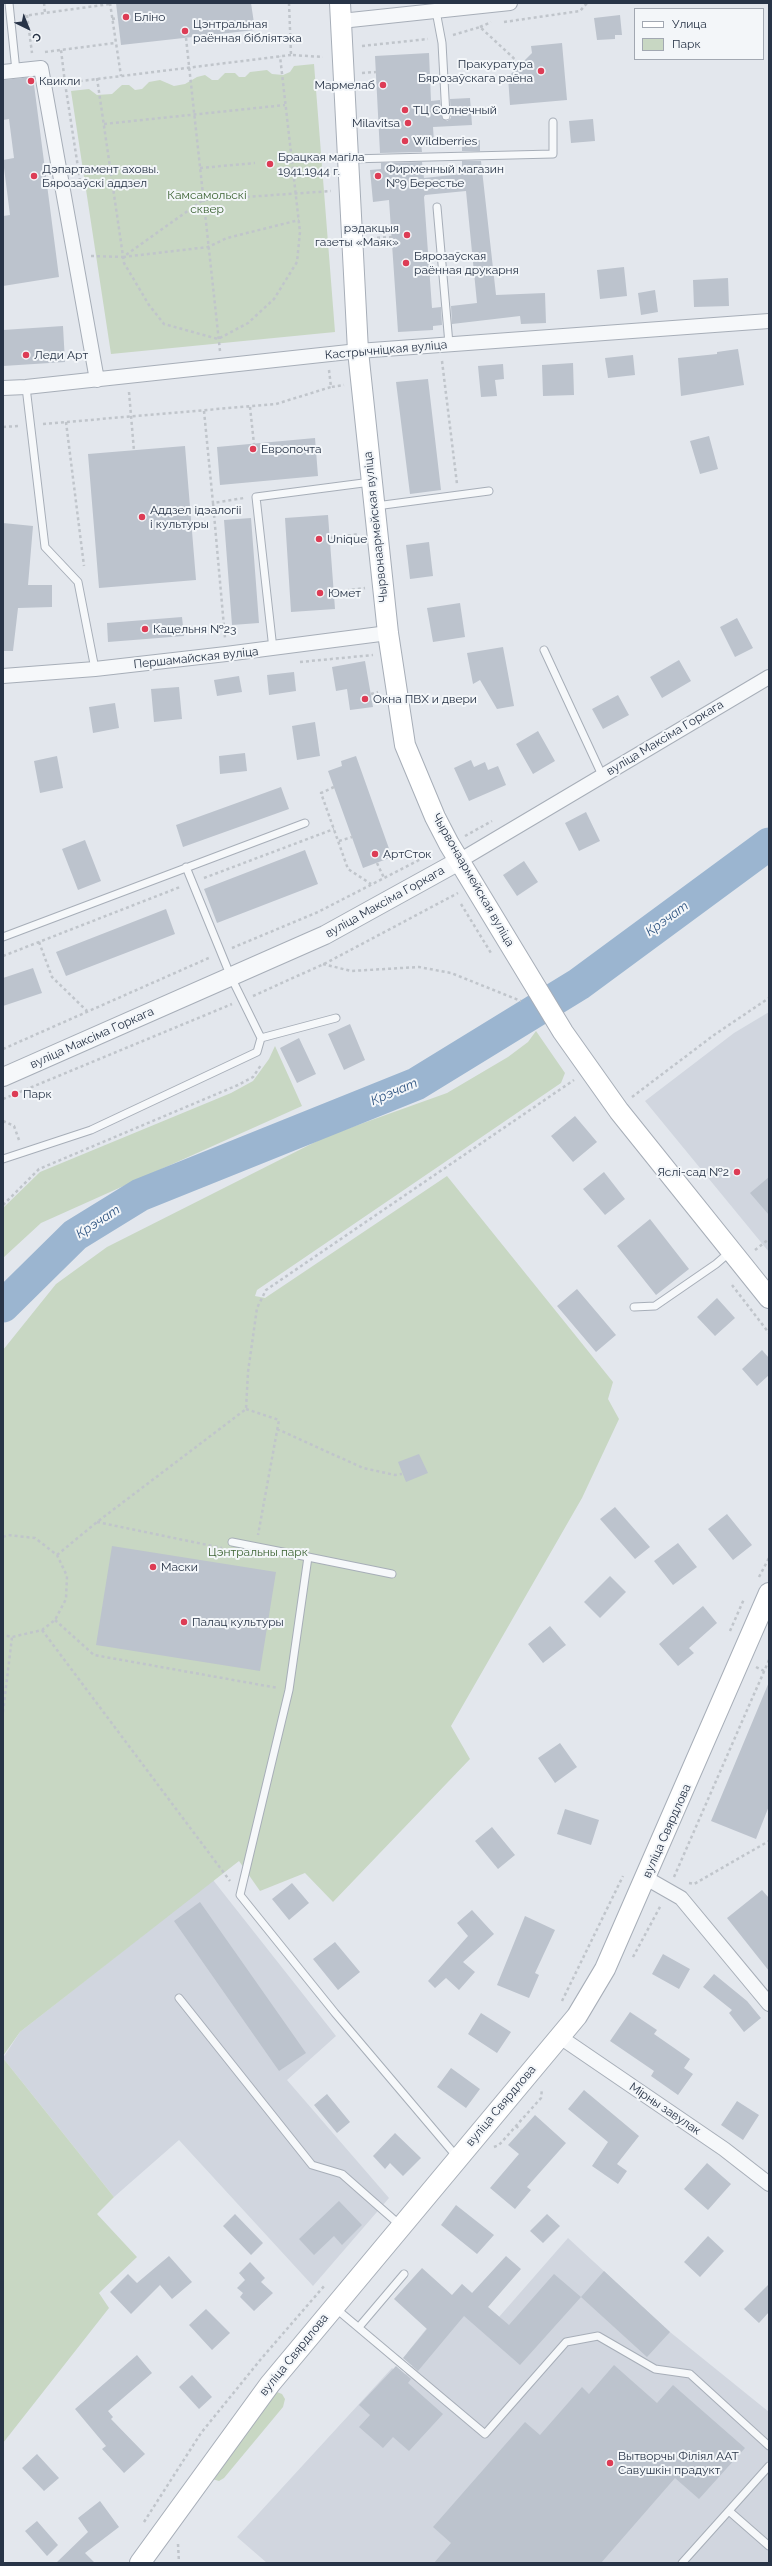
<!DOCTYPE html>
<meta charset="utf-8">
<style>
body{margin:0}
#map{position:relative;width:772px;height:2566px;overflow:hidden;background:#e3e7ed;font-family:Raleway,sans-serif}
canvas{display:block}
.frame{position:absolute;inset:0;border:4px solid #283447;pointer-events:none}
.legend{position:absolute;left:634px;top:8px;width:130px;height:52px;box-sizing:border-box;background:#f3f6f9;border:1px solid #a2a8b2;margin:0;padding:5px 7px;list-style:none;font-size:12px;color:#283447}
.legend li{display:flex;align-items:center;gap:8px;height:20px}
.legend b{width:20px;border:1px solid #a2a8b2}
.north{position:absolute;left:8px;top:8px;width:40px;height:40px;-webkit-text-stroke:3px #f3f6f9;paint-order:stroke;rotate:137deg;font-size:11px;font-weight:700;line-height:16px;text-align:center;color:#283447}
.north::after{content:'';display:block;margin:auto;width:14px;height:18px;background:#283447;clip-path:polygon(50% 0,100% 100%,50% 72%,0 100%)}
</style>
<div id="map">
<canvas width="772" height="2566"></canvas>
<div class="frame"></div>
<ul class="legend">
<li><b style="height:5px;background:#fff"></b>Улица</li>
<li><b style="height:11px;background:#c8d7c3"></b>Парк</li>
</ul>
<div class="north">С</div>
</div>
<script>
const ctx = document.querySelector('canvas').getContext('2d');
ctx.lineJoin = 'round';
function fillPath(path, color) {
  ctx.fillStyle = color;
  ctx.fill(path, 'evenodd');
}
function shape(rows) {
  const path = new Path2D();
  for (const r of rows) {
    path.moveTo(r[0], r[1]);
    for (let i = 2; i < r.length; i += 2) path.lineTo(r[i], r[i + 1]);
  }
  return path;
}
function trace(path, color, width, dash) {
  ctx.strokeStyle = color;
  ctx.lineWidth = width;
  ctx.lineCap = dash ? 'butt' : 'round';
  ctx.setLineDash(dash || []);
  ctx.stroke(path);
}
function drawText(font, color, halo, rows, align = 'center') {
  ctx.font = font + ' Raleway,sans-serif';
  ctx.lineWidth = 4;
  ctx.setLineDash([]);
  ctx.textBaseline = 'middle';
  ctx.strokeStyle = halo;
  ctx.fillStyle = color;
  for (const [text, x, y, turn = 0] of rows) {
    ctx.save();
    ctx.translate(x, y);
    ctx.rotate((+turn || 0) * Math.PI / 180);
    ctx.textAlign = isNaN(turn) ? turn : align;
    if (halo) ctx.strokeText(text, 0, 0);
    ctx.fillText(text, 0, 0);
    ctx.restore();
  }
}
fillPath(shape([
 [769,1012,769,1252,645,1101,734,1033],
 [213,1880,336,2036,287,2080,389,2198,313,2286,179,2140,114,2197,3,2058,20,2032],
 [568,2238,670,2332,769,2412,769,2563,267,2563,237,2537,392,2368,403,2377,416,2361,407,2353,462,2284,499,2317]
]), '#d1d6df');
fillPath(shape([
 [314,64,335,332,111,354,71,91,89,89,97,95,112,94,122,85,129,85,135,90,142,89,149,82,160,80,174,86,185,84,197,77,205,75,212,80,218,80,225,73,235,73,239,77,245,77,250,72,267,70,272,74,283,75,290,72,294,66],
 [536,1031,565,1073,561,1083,257,1290,255,1296,265,1298,447,1176,613,1382,608,1399,619,1419,582,1498,451,1726,470,1759,333,1902,305,1873,260,1891,239,1861,20,2032,3,2056,3,1350,56,1284,107,1247,327,1136,447,1093,508,1057,528,1042],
 [275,1046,302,1106,41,1223,3,1258,3,1208,40,1172,231,1093,253,1081,269,1059],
 [3,2058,114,2197,97,2214,137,2257,99,2293,109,2308,3,2443],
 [277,2392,282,2394,285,2399,283,2407,224,2478,219,2481,212,2479,274,2393]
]), '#c8d7c3');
trace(shape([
 [3,1306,75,1235,140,1195,416,1084,579,984,769,844]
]), '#9bb5d0', 33);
fillPath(shape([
 [116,3,251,3,255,30,121,45],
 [620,15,622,35,615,35,615,39,597,40,594,18],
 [562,43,567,100,510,105,508,77,532,53,531,46],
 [429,53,431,101,440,100,442,118,447,121,451,118,450,99,470,98,472,125,433,127,434,142,421,143,422,152,380,153,375,56],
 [33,77,59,277,3,286,3,216,10,215,3,160,14,158,9,119,3,120,3,80],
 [593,119,595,141,571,143,569,121],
 [462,140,480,140,480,151,462,151],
 [462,161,481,161,496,295,545,293,546,323,521,324,520,316,452,324,451,306,477,303,466,191,425,195,424,197,432,308,441,307,442,325,433,326,433,330,398,332,389,200,373,202,370,170,381,169,381,163,422,162,424,178,462,174],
 [624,267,627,296,600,299,597,270],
 [728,278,729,306,694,307,693,280],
 [655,290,658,312,641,315,638,293],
 [63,326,65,362,3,366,3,330],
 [738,349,744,385,681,396,678,358,717,354,717,352],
 [633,355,635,375,608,378,605,358],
 [573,363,574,395,543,396,542,365],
 [503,364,504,379,495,380,497,396,481,397,478,366],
 [428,379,441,490,410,494,396,382],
 [709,436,718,469,700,474,690,441],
 [315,438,318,476,220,485,217,447],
 [185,446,196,580,99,588,88,454],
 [328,515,335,609,291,612,285,518],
 [251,518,259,623,232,625,224,520],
 [3,523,33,526,28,585,52,585,52,607,18,608,13,651,3,651],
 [429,542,433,576,410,579,406,545],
 [460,603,465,637,433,642,427,608],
 [182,617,184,636,108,642,107,623],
 [737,618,753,648,735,657,720,627],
 [503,647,514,706,497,709,480,680,473,684,467,653],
 [679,660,691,681,662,698,650,677],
 [365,661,373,707,350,710,347,689,336,691,332,667],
 [294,672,296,691,269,695,267,675],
 [239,676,242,692,217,696,214,680],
 [179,687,182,719,154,722,151,689],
 [618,695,629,715,603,729,592,709],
 [115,703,119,728,93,733,89,707],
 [315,722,320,756,297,760,292,726],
 [538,731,555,761,533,774,516,744],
 [245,753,247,771,220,774,219,756],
 [57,756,63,788,40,793,34,761],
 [356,756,392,857,363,868,328,771,342,766,341,761],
 [471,760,474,767,485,762,488,770,498,766,506,785,469,801,454,768],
 [281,787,289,809,183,847,176,825],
 [586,812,600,841,579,851,565,823],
 [85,840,101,881,78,890,62,849],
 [305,850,318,884,217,923,204,889],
 [524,861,538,882,517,896,503,875],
 [166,909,175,934,66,976,56,952],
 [33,968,42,993,3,1006,3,978],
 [350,1024,365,1060,344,1070,328,1034],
 [299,1038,316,1074,297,1083,280,1048],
 [575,1116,597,1142,573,1162,551,1136],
 [604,1172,625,1199,605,1215,583,1189],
 [769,1177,769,1215,750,1193],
 [650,1219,689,1269,656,1295,617,1246],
 [577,1289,616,1335,596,1352,557,1306],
 [717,1298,735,1318,715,1336,697,1317],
 [762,1350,769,1358,769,1375,757,1386,742,1369],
 [419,1454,428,1473,406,1482,398,1462],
 [615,1507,650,1547,635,1559,600,1519],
 [727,1514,752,1545,733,1560,708,1529],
 [678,1543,697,1567,673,1585,654,1561],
 [112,1546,276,1572,260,1671,96,1645],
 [610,1576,626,1592,600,1618,584,1602],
 [703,1606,717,1623,689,1648,694,1653,678,1666,659,1644],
 [550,1626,566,1645,543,1663,528,1644],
 [769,1682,769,1806,756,1839,711,1821],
 [560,1743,577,1767,555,1783,538,1758],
 [565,1809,599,1820,591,1845,557,1834],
 [492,1827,515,1855,498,1869,475,1841],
 [292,1883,309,1903,289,1920,272,1899],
 [762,1890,769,1898,769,1971,727,1918],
 [200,1902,306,2053,279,2071,174,1921],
 [472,1910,494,1934,463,1962,475,1972,459,1990,446,1978,435,1988,428,1981,468,1936,457,1923],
 [525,1916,555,1930,535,1973,539,1975,529,1998,497,1985],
 [335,1942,360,1972,338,1990,313,1959],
 [663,1954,690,1969,679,1989,652,1974],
 [714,1974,747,2001,761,2018,744,2032,729,2013,732,2010,703,1987],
 [630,2012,657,2030,654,2034,690,2059,684,2068,693,2074,678,2095,651,2076,654,2071,610,2041],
 [481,2013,511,2032,497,2053,468,2034],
 [451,2068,480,2089,466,2108,437,2087],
 [584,2090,639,2136,617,2164,627,2171,618,2184,592,2166,608,2142,568,2109],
 [327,2094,350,2122,337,2133,314,2105],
 [737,2101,759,2115,743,2140,721,2125],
 [535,2115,566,2143,527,2187,531,2190,515,2209,490,2188,519,2154,508,2145],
 [395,2133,421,2158,403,2176,390,2163,385,2169,373,2156],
 [707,2163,731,2184,708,2210,684,2189],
 [339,2201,362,2225,342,2245,334,2236,314,2255,299,2239],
 [456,2205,494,2235,477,2254,441,2225],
 [235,2214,263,2243,251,2255,223,2226],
 [547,2214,560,2226,543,2243,530,2231],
 [708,2236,724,2251,700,2277,684,2262],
 [169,2256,192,2282,172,2299,160,2285,131,2314,110,2292,128,2274,137,2283],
 [506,2256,521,2269,488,2307,509,2325,554,2274,581,2297,520,2365,464,2316,418,2371,403,2358,427,2329,394,2299,422,2268,452,2295,462,2284,472,2293],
 [250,2262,265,2278,261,2282,273,2293,254,2311,240,2297,243,2293,237,2288,245,2280,239,2273],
 [604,2271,670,2332,647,2357,581,2297],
 [769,2284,769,2312,759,2323,744,2309],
 [206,2309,230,2333,212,2350,189,2325],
 [137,2355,152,2373,108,2411,113,2417,111,2419,145,2454,124,2473,102,2449,106,2446,75,2409],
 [614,2365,657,2403,673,2385,745,2448,699,2499,675,2478,601,2563,434,2563,451,2543,433,2527,525,2422,540,2435,582,2387,589,2394],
 [396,2366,411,2379,408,2383,443,2414,409,2451,393,2437,383,2448,359,2427,370,2415,359,2405],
 [192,2375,212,2397,199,2409,179,2387],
 [37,2454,59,2478,44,2491,22,2468],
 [100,2501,119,2527,85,2553,95,2563,56,2563,88,2532,78,2518],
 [37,2521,58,2545,47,2556,25,2531]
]), '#bcc3cd');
const service = shape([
 [9,3,16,71],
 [436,11,442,43,446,116],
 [349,159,553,154,553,122],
 [437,207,449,344],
 [26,387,45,547,78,582,95,669],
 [376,506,489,491],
 [273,649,256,497,371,482],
 [544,650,602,775],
 [3,937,305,823],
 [261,1038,336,1018],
 [3,1159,91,1130,257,1052,261,1038,231,977,186,867],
 [634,1307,655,1306,716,1264,731,1251],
 [232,1542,308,1557,289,1690,240,1895,335,2013,457,2157],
 [308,1557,392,1574],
 [179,1998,312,2165,342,2174,401,2226],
 [334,2307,485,2434,566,2342,598,2336,655,2369,690,2374,769,2446],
 [359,2327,404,2274],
 [729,2511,769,2546],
 [682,2563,769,2466]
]);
const minor = shape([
 [341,21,510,3],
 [3,72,41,68,97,380],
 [3,388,26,387,358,351,769,321],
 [3,676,95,669,226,654,388,633],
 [459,861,769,677],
 [646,1878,681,1898,769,2004],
 [560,2037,724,2149,769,2184]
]);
const tertiary = shape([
 [3,1077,325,935,459,861]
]);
const secondary = shape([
 [340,3,358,351,388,633,405,745,435,817,449,844,563,1032,619,1111,769,1298],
 [140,2563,270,2384,577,2016,605,1969,769,1593]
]);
trace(service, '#a7aeb8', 9);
trace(minor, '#a7aeb8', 16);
trace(tertiary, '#a7aeb8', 20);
trace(secondary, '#a7aeb8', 22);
trace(shape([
 [44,3,45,13],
 [110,3,121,76],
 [289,3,291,55,323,57],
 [27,15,32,53],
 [23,16,110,4],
 [112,19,118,18],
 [504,22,580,11,587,3],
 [480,27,491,22],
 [453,35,480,27,520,64],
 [186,38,220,351],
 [362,46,428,39],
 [45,52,115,43],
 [362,73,376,72],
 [97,78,124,263,149,305,164,324,218,339,248,323,274,299,297,262,300,232,280,56],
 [59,83,65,83,61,50],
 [104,124,285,105],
 [200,168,255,163],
 [81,187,65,83,291,55],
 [371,238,392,237],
 [91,256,123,257,203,200,331,191],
 [123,257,208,247,227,238,299,220],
 [442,361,457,484],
 [329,370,331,387,344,385],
 [129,392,134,451],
 [250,407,254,444],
 [204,411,213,503,244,498],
 [66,422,84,566],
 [43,424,276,404,331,387],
 [3,427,18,426],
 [213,503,225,638],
 [330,538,359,534],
 [334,592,365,588],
 [300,662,373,655],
 [371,694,378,692],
 [334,787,321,793,348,869,371,884],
 [465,836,492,821],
 [339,841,352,837],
 [377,863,384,878],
 [204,878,334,829],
 [461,904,491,953],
 [39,942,52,977,87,1011],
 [232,948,318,912,423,858],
 [3,956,180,887],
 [323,964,351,971,419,967,451,973,521,1001],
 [253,996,326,963,458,893],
 [3,1049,211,957],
 [632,1097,714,1035,769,998],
 [3,1099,232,1004],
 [3,1121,14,1126,19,1140],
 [3,1205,39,1169,238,1085,253,1077,261,1065],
 [755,1250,769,1239],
 [732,1285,769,1333],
 [246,1409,279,1420,258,1535],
 [277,1429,363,1468,395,1475,402,1474],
 [97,1522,222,1548],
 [3,1537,8,1535,35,1538,57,1555,67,1576,66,1599,55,1620,42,1630,12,1637,3,1635],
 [57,1555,97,1522,246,1409,248,1372,257,1308,266,1290,574,1080],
 [759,1577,769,1558],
 [55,1620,94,1655,278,1688],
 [42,1630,230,1881],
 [730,1631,744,1599],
 [756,1667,764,1671],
 [3,1712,12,1637],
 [674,1877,769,1660],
 [689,1883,694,1884,769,1841],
 [633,1957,661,1905],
 [562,2001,623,1876],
 [516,2126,521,2130],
 [494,2147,499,2145,541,2098,542,2089],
 [144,2522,201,2433,261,2359,325,2285],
 [178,2544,179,2563]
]), '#c0c5cb', 2.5, [3, 3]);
trace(service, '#f6f8fa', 7);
trace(minor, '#f6f8fa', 14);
trace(tertiary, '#f6f8fa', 18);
trace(secondary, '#fff', 20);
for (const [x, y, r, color] of [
 [126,17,4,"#dd3c55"],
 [185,31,4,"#dd3c55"],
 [541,71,4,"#dd3c55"],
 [31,81,4,"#dd3c55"],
 [383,85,4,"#dd3c55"],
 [405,110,4,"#dd3c55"],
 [408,123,4,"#dd3c55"],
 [405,141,4,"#dd3c55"],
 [270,164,4,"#dd3c55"],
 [34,176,4,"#dd3c55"],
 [378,176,4,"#dd3c55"],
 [407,235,4,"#dd3c55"],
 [406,263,4,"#dd3c55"],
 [26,355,4,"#dd3c55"],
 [253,449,4,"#dd3c55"],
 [142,517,4,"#dd3c55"],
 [319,539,4,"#dd3c55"],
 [320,593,4,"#dd3c55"],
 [145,629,4,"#dd3c55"],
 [365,699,4,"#dd3c55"],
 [375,854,4,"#dd3c55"],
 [15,1094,4,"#dd3c55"],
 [737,1172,4,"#dd3c55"],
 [153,1567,4,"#dd3c55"],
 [184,1622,4,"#dd3c55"],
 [610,2463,4,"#dd3c55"]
]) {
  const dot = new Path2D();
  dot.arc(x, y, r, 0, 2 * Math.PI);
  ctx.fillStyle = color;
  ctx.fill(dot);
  trace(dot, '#f3f6f9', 1.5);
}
drawText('12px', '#283447', '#f3f6f9', [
 ["Бліно",134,17],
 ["Цэнтральная",193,24],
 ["раённая бібліятэка",193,38],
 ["Пракуратура",533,64,"right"],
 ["Бярозаўскага раёна",533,78,"right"],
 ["Квикли",39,81],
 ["Мармелаб",375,85,"right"],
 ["ТЦ Солнечный",413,110],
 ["Milavitsa",400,123,"right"],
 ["Wildberries",413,141],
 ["Брацкая магіла",278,157],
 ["1941,1944 г.",278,171],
 ["Дэпартамент аховы.",42,169],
 ["Бярозаўскі аддзел",42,183],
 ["Фирменный магазин",386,169],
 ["№9 Берестье",386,183],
 ["рэдакцыя",399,228,"right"],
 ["газеты «Маяк»",399,242,"right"],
 ["Бярозаўская",414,256],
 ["раённая друкарня",414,270],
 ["Леди Арт",34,355],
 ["Европочта",261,449],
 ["Аддзел ідэалогіі",150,510],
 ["і культуры",150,524],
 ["Unique",327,539],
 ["Юмет",328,593],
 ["Кацельня №23",153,629],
 ["Окна ПВХ и двери",373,699],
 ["АртСток",383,854],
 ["Парк",23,1094],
 ["Яслі-сад №2",729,1172,"right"],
 ["Маски",161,1567],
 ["Палац культуры",192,1622],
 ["Вытворчы Філіял ААТ",618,2456],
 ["Савушкін прадукт",618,2470]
], 'left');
drawText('12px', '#3d6434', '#f3f6f9', [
 ["Камсамольскі",207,195],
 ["сквер",207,209],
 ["Цэнтральны парк",258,1552]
]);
drawText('12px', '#283447', '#f3f6f9', [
 ["Кастрычніцкая вуліца",386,350,-5],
 ["Чырвонаармейская вуліца",376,527,-96],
 ["Першамайская вуліца",196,658,-6],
 ["вуліца Максіма Горкага",665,738,-31],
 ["Чырвонаармейская вуліца",473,880,60],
 ["вуліца Максіма Горкага",385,902,-29],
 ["вуліца Максіма Горкага",92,1038,-24],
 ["вуліца Свярдлова",667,1831,-66],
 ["вуліца Свярдлова",501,2106,-50],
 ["Мірны завулак",665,2109,34],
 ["вуліца Свярдлова",294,2355,-51]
]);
drawText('italic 13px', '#2d5380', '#f3f6f9', [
 ["Крэчат",667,919,-36],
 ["Крэчат",394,1092,-23],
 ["Крэчат",98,1222,-33]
]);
</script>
